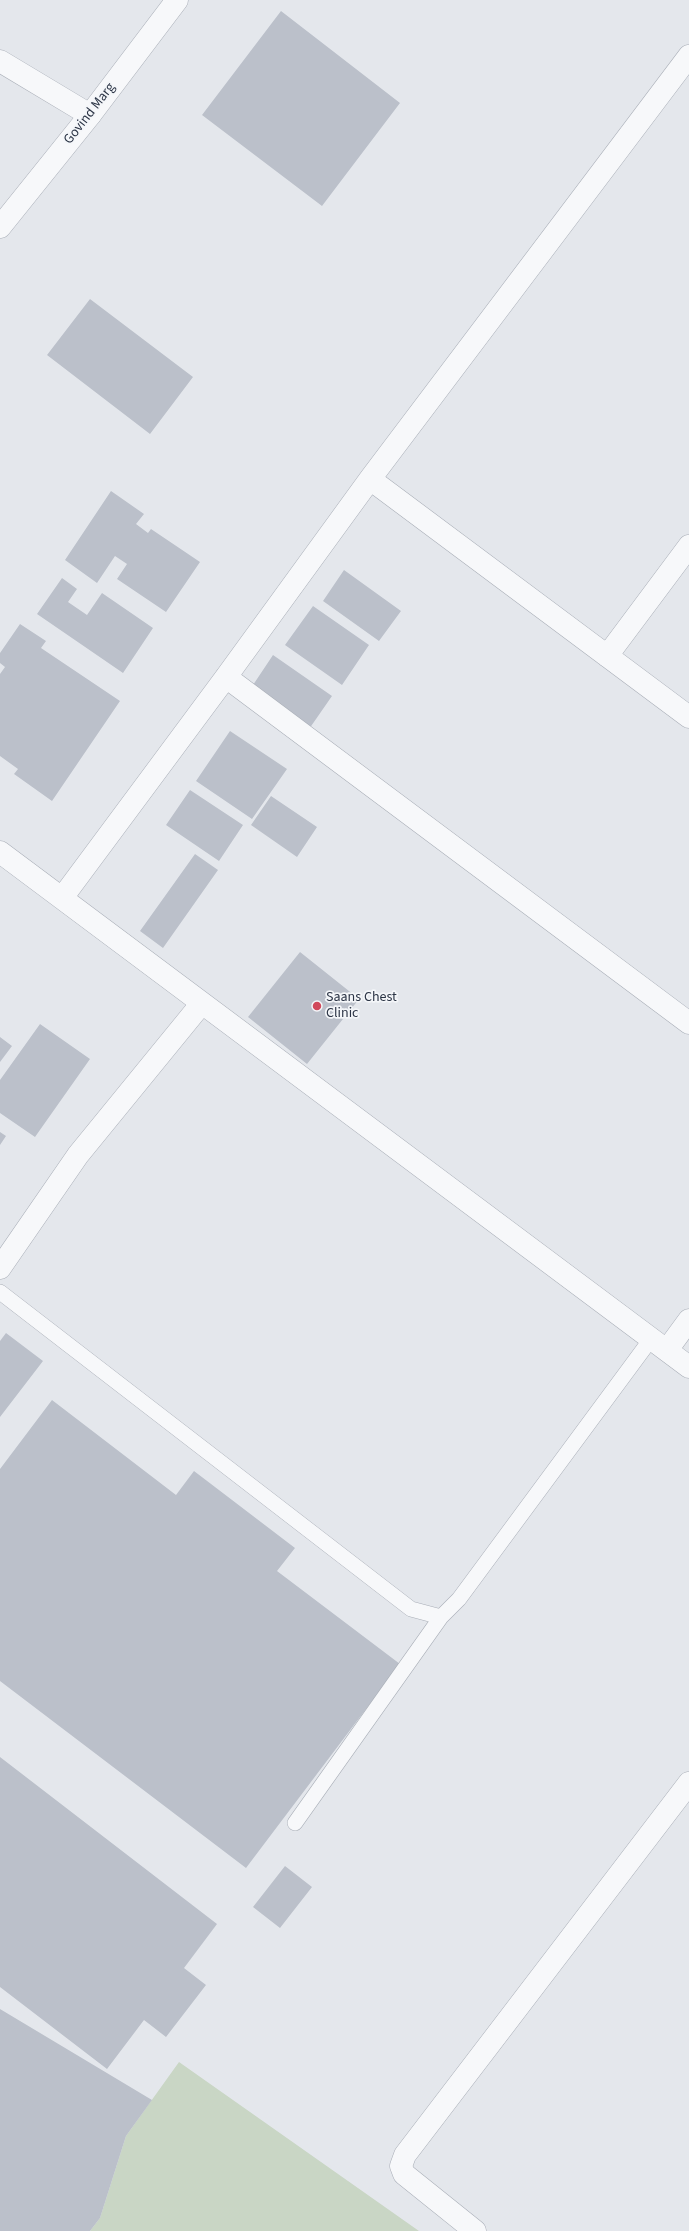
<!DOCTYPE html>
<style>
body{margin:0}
canvas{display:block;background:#e4e7ec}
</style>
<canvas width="689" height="2231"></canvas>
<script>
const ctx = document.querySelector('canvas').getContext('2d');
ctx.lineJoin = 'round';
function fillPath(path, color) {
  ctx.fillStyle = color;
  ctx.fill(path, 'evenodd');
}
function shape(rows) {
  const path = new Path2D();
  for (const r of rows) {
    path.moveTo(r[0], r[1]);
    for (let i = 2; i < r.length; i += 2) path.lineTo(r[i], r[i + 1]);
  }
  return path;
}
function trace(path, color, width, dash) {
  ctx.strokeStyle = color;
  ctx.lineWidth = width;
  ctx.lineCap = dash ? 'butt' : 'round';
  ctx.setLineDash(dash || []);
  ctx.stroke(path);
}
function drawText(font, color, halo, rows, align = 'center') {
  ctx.font = font + ' "Source Sans 3",sans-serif';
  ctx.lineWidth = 3.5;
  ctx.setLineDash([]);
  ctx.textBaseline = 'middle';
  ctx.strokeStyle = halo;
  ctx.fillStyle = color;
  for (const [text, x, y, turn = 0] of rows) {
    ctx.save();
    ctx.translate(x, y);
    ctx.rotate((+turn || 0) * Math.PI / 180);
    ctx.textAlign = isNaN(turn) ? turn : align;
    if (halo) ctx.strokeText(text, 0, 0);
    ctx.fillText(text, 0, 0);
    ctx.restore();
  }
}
fillPath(shape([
 [179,2062,419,2231,90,2231,100,2218,126,2136]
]), '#c9d6c5');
fillPath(shape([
 [281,11,400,103,322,206,202,115],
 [90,299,193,377,150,434,47,355],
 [111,491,144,514,136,524,148,533,151,529,200,562,166,612,117,579,127,564,115,556,97,583,65,560],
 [344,570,401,611,379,641,323,601],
 [62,578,77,589,68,602,87,615,102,593,153,628,123,673,37,614],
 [313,606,369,645,342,685,285,645],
 [20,624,46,641,41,648,120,701,52,801,14,774,18,769,0,756,0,674,5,667,0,663,0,653],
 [273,655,332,696,307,732,249,691],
 [230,731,287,769,252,819,196,781],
 [190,790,243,825,219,861,166,825],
 [271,796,317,827,297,857,251,825],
 [195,854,218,870,163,948,140,931],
 [300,952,359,999,307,1064,248,1017],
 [40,1024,90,1059,35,1137,0,1113,0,1080],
 [0,1037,12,1046,0,1062],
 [0,1132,6,1136,0,1145],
 [6,1333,43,1361,0,1417,0,1341],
 [52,1400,176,1495,194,1471,295,1548,277,1571,400,1664,246,1868,0,1681,0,1469],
 [0,1757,217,1924,184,1968,206,1985,166,2037,144,2020,107,2069,0,1987],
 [285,1866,312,1887,280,1928,253,1907],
 [0,2009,152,2100,126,2136,100,2218,90,2231,0,2231]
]), '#bbc0ca');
const service = shape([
 [0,1292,411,1609,441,1617,459,1599,651,1339],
 [295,1823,441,1617]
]);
const minor = shape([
 [0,61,90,115],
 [370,479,689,717],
 [607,656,689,546],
 [226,677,689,1023],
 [0,852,689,1367],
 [62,898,226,677,370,479,689,56],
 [0,1268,78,1155,202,1003],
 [667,1350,689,1320],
 [475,2231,404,2174,401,2166,405,2155,689,1783]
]);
const tertiary = shape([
 [0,227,90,115,177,0]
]);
trace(service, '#a9aeb7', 16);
trace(minor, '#a9aeb7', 23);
trace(tertiary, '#a9aeb7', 23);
trace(service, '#f7f8fa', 15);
trace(minor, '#f7f8fa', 22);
trace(tertiary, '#f7f8fa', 22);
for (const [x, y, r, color] of [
 [317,1006,5,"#d1495b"]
]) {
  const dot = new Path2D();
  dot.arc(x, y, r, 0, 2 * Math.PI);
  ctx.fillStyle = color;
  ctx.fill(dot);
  trace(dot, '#f4f6f9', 1.5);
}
drawText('14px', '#2b3445', '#f4f6f9', [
 ["Govind Marg",90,114,-52]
]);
drawText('14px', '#2b3445', '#f4f6f9', [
 ["Saans Chest",326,998],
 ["Clinic",326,1014]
], 'left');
</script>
